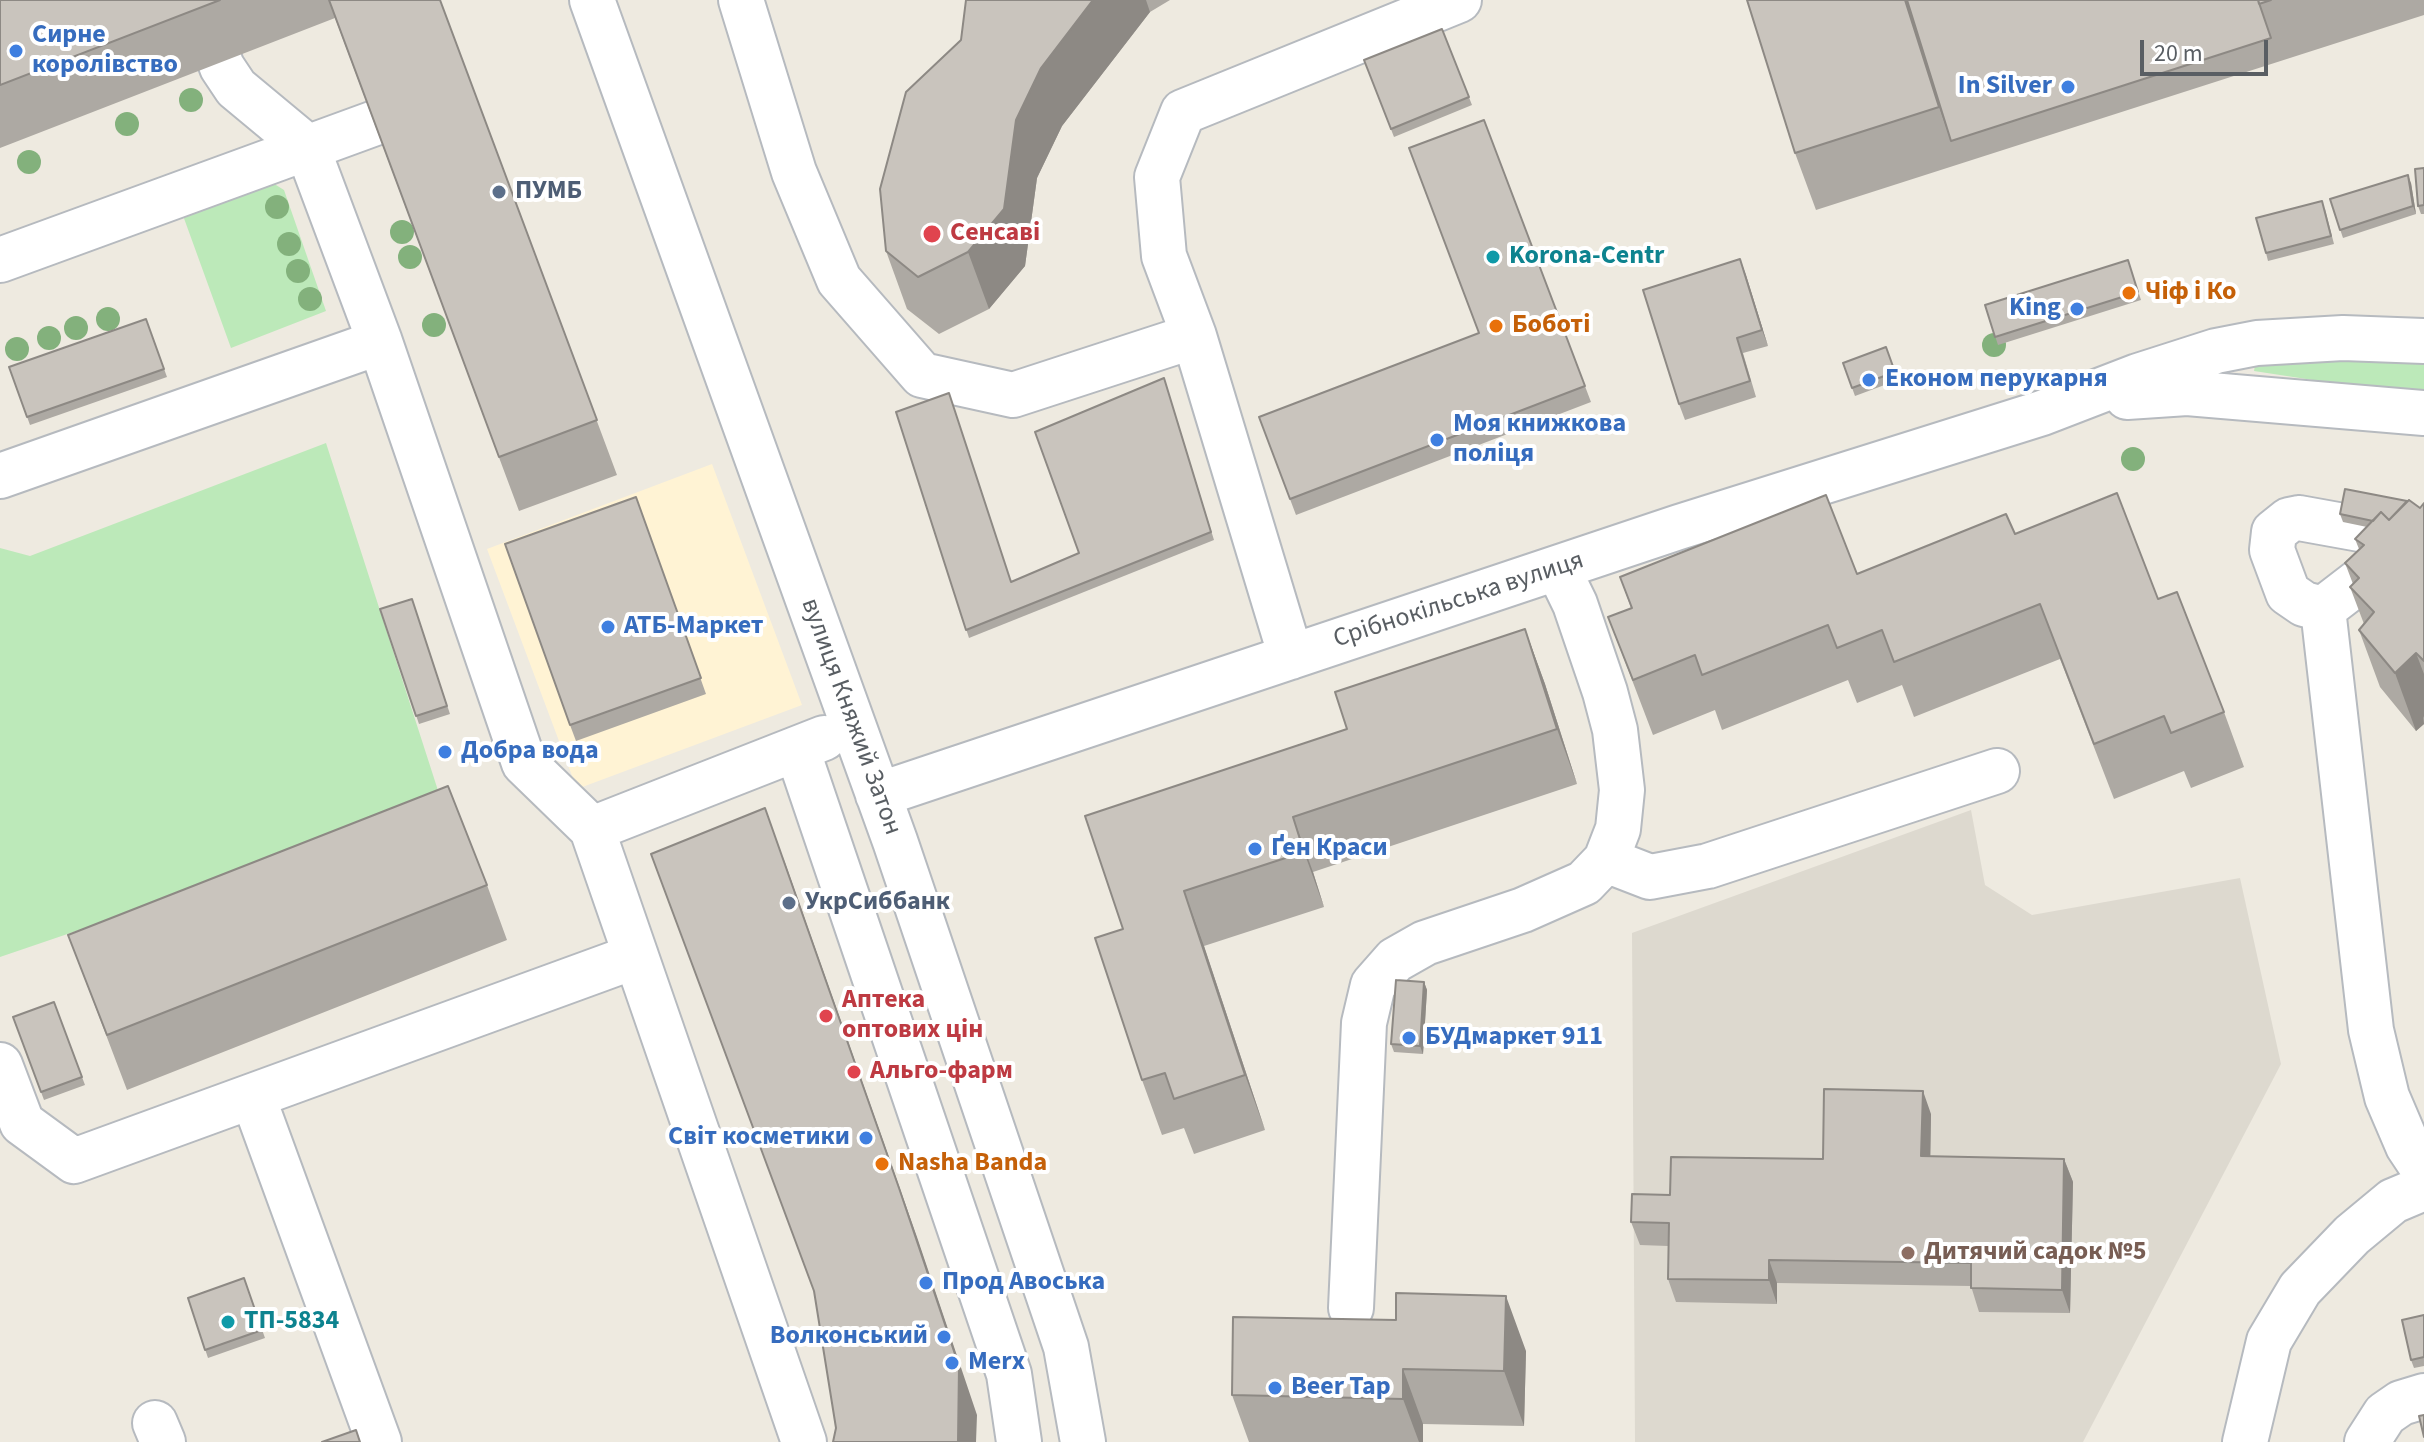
<!DOCTYPE html>
<meta charset="utf-8">
<style>
body{margin:0}
#map{position:relative;width:2424px;height:1442px;overflow:hidden;background:#eeeae0;font-family:"Source Sans 3",sans-serif}
canvas{display:block}
.scale{position:absolute;left:2140px;top:40px;width:128px;height:36px;box-sizing:border-box;border:4px solid #595e63;border-top:0;padding-left:10px;font-size:24px;line-height:28px;white-space:nowrap;color:#595e63;-webkit-text-stroke:6px #fff;paint-order:stroke}
</style>
<div id="map">
<canvas width="2424" height="1442"></canvas>
<div class="scale">20 m</div>
</div>
<script>
const ctx = document.querySelector('canvas').getContext('2d');
ctx.lineJoin = 'round';
function fillPath(path, color) {
  ctx.fillStyle = color;
  ctx.fill(path, 'evenodd');
}
function shape(rows) {
  const path = new Path2D();
  for (const r of rows) {
    path.moveTo(r[0], r[1]);
    for (let i = 2; i < r.length; i += 2) path.lineTo(r[i], r[i + 1]);
  }
  return path;
}
function trace(path, color, width, dash) {
  ctx.strokeStyle = color;
  ctx.lineWidth = width;
  ctx.lineCap = dash ? 'butt' : 'round';
  ctx.setLineDash(dash || []);
  ctx.stroke(path);
}
function drawText(font, color, halo, rows, align = 'center') {
  ctx.font = font + ' "Source Sans 3",sans-serif';
  ctx.lineWidth = 8;
  ctx.setLineDash([]);
  ctx.textBaseline = 'middle';
  ctx.strokeStyle = halo;
  ctx.fillStyle = color;
  for (const [text, x, y, turn = 0] of rows) {
    ctx.save();
    ctx.translate(x, y);
    ctx.rotate((+turn || 0) * Math.PI / 180);
    ctx.textAlign = isNaN(turn) ? turn : align;
    if (halo) ctx.strokeText(text, 0, 0);
    ctx.fillText(text, 0, 0);
    ctx.restore();
  }
}
fillPath(shape([
 [712,464,802,705,577,789,487,549]
]), '#fff3d4');
fillPath(shape([
 [1971,810,1985,885,2032,915,2240,878,2281,1064,2083,1442,1635,1442,1632,933]
]), '#ddd9cf');
fillPath(shape([
 [252,170,284,190,326,311,231,348,177,199],
 [2256,359,2424,360,2424,397,2254,371],
 [326,443,443,806,0,957,0,548,30,556]
]), '#bce9b9');
const minor = shape([
 [197,0,222,67,236,88,307,147,380,342],
 [592,0,895,841,1066,1347,1083,1442],
 [741,0,794,172,839,280,922,375,1013,395,1194,336],
 [0,260,375,123],
 [2127,397,2187,393,2424,413],
 [0,476,380,342,524,763,592,829,804,1442],
 [2299,518,2382,533,2394,541,2395,548,2388,559,2323,609,2304,604,2288,593,2272,550,2274,532,2289,520,2299,518],
 [2323,609,2371,1030,2387,1097,2408,1146,2424,1170],
 [1291,657,1194,336,1164,256,1157,177,1183,112,1459,0],
 [797,749,1009,1374,1019,1442],
 [878,795,1679,527,2042,413,2138,376,2216,351,2257,343,2343,338,2424,341],
 [592,829,824,738],
 [1606,860,1650,877,1708,866,1997,771],
 [0,1065,22,1123,74,1161,636,956],
 [253,1097,379,1442],
 [1351,1308,1364,1023,1373,985,1395,960,1425,943,1523,910,1584,883,1606,860,1618,829,1622,790,1615,730,1605,692,1575,604,1558,569],
 [155,1423,163,1442],
 [2245,1442,2269,1341,2300,1289,2352,1235,2393,1201,2424,1188],
 [2367,1442,2385,1414,2401,1403,2424,1396]
]);
trace(minor, '#b6babf', 48);
trace(minor, '#fff', 44);
ctx.fillStyle = '#83b17c';
for (const [x, y] of [
 [191,100],
 [127,124],
 [29,162],
 [277,207],
 [402,232],
 [289,244],
 [410,257],
 [298,271],
 [310,299],
 [108,319],
 [434,325],
 [76,328],
 [49,338],
 [1994,345],
 [17,349],
 [2133,459]
]) {
  ctx.beginPath();
  ctx.arc(x, y, 12, 0, 2 * Math.PI);
  ctx.fill();
}
fillPath(shape([
 [0,0,440,0,617,475,519,511,335,18,0,148],
 [966,0,1170,0,1150,12,1062,126,1037,178,1025,266,989,309,939,334,907,309,886,251,961,40],
 [1747,0,2424,0,2424,15,1816,210,1795,153],
 [1442,29,1472,105,1394,137,1364,60],
 [1484,120,1591,402,1296,515,1259,417,1479,333],
 [2424,168,2424,214,2421,214,2418,206],
 [2411,183,2416,214,2343,238,2330,199],
 [2325,209,2334,244,2268,261,2266,253],
 [1740,259,1768,346,1743,353,1756,397,1685,420,1679,404],
 [2128,260,2141,300,1998,345,1985,305],
 [146,319,167,377,30,425,9,367],
 [1886,347,1898,380,1855,396,1843,363],
 [1164,378,1214,540,969,638,896,412,1012,582,1079,553],
 [636,497,706,694,576,741,570,725],
 [2407,501,2420,508,2424,503,2424,724,2416,731,2380,687,2359,630,2364,624,2350,587,2353,584,2345,563,2359,549,2355,539,2367,527,2343,522,2340,514],
 [2015,534,2158,599,2224,712,2244,767,2191,788,2184,771,2114,799,2060,659,1914,717,1902,685,1857,703,1848,680,1722,730,1715,710,1653,735,1608,617,1631,608,1620,577,1857,574],
 [412,599,450,714,419,724,380,609],
 [1525,629,1545,684,1577,784,1313,872,1324,907,1204,946,1265,1130,1194,1154,1184,1128,1162,1135,1142,1080,1123,929],
 [487,885,507,940,127,1090,68,935],
 [1424,982,1427,990,1423,1054,1394,1052,1391,1044],
 [54,1002,85,1085,44,1100,13,1017],
 [1931,1114,1930,1157,2064,1159,2073,1182,2070,1313,1979,1312,1971,1286,1777,1283,1777,1304,1676,1302,1668,1279,1668,1246,1640,1245,1631,1222,1670,1195,1823,1159],
 [244,1279,265,1338,208,1358,188,1298],
 [2424,1315,2424,1366,2414,1368,2411,1360],
 [1526,1351,1524,1426,1423,1424,1423,1442,1249,1442,1232,1395]
]), '#ada9a3');
fillPath(shape([
 [1093,0,1146,0,1150,12,1062,126,1037,178,1025,266,989,309,968,252,1016,120,1041,68],
 [1905,0,1907,0,1951,141,1939,107],
 [2408,175,2411,183,2416,214,2413,206],
 [1740,259,1746,275,1768,346,1762,330],
 [1525,629,1545,684,1577,784,1557,729],
 [2416,653,2424,674,2424,718,2423,716,2424,724,2416,731,2395,673],
 [1293,817,1313,872,1324,907,1304,852],
 [783,857,917,1237,977,1415,976,1442,958,1442],
 [1184,891,1204,946,1265,1130,1245,1075],
 [1424,982,1427,990,1423,1054,1420,1046],
 [1923,1091,1931,1114,1930,1180,1921,1156],
 [2064,1159,2073,1182,2070,1313,2062,1290],
 [1769,1260,1777,1283,1777,1304,1769,1280],
 [1506,1296,1526,1351,1524,1426,1504,1371],
 [1403,1369,1423,1424,1423,1442,1419,1442,1403,1399]
]), '#8d8984');
const building = shape([
 [0,0,220,0,0,85,0,0],
 [329,0,440,0,597,420,499,457,329,0],
 [966,0,1093,0,1041,68,1016,120,1004,209,968,252,918,277,886,251,880,189,906,92,961,40,966,0],
 [1747,0,1905,0,1939,107,1795,153,1747,0],
 [1907,0,2258,0,2271,38,1951,141,1907,0],
 [2258,0,2271,0,2259,4,2258,0],
 [1442,29,1469,97,1391,129,1364,60,1442,29],
 [1484,120,1585,386,1290,499,1259,417,1479,333,1409,148,1484,120],
 [2424,168,2424,205,2418,206,2415,169,2424,168],
 [2408,175,2413,206,2340,230,2330,199,2408,175],
 [2322,201,2331,236,2266,253,2256,218,2322,201],
 [1740,259,1762,330,1737,338,1750,381,1679,404,1643,290,1740,259],
 [2128,260,2138,292,1995,337,1985,305,2128,260],
 [146,319,164,369,27,417,9,367,146,319],
 [1886,347,1895,372,1852,388,1843,363,1886,347],
 [1164,378,1211,532,966,630,896,412,949,393,1011,582,1079,553,1035,432,1164,378],
 [2345,489,2407,501,2389,520,2381,512,2373,521,2340,514,2345,489],
 [2117,493,2158,599,2177,592,2224,712,2171,733,2164,716,2094,744,2040,604,1894,662,1882,630,1837,648,1828,625,1702,675,1695,655,1633,680,1608,617,1632,608,1620,577,1826,495,1857,574,2006,514,2015,534,2117,493],
 [636,497,701,678,570,725,505,544,636,497],
 [2409,500,2420,508,2424,503,2424,661,2416,653,2395,673,2359,630,2374,612,2350,587,2359,578,2345,563,2364,545,2355,539,2381,512,2389,520,2409,500],
 [412,599,447,706,416,716,380,609,412,599],
 [1525,629,1557,729,1293,817,1304,852,1184,891,1245,1075,1174,1099,1165,1073,1142,1080,1095,938,1123,929,1085,816,1347,729,1335,692,1525,629],
 [448,786,487,885,107,1035,68,935,448,786],
 [765,808,899,1188,959,1366,958,1442,833,1442,836,1428,814,1291,651,854,765,808],
 [1396,980,1424,982,1420,1046,1391,1044,1396,980],
 [54,1002,82,1077,41,1092,13,1017,54,1002],
 [1824,1089,1923,1091,1921,1156,2064,1159,2062,1290,1971,1288,1971,1263,1769,1260,1769,1280,1668,1279,1669,1223,1631,1222,1632,1194,1670,1195,1671,1157,1823,1159,1824,1089],
 [244,1278,262,1330,205,1350,188,1298,244,1278],
 [1396,1293,1506,1296,1504,1371,1403,1369,1403,1399,1232,1395,1233,1317,1396,1320,1396,1293],
 [2424,1315,2424,1357,2411,1360,2402,1320,2424,1315],
 [2424,1415,2424,1437,2419,1416,2424,1415],
 [356,1430,360,1442,322,1442,356,1430]
]);
fillPath(building, '#c9c4bd');
trace(building, '#8d8984', 2);
for (const [x, y, r, color] of [
 [16,51,8,"#3f7fe0"],
 [2068,87,8,"#3f7fe0"],
 [499,192,8,"#5c6f8a"],
 [932,234,10,"#e0444e"],
 [1493,257,8,"#0f9aa8"],
 [2129,293,8,"#e8710a"],
 [2077,309,8,"#3f7fe0"],
 [1496,326,8,"#e8710a"],
 [1869,380,8,"#3f7fe0"],
 [1437,440,8,"#3f7fe0"],
 [608,627,8,"#3f7fe0"],
 [445,752,8,"#3f7fe0"],
 [1255,849,8,"#3f7fe0"],
 [789,903,8,"#5c6f8a"],
 [826,1016,8,"#e0444e"],
 [1409,1038,8,"#3f7fe0"],
 [854,1072,8,"#e0444e"],
 [866,1138,8,"#3f7fe0"],
 [882,1164,8,"#e8710a"],
 [1908,1253,8,"#8d6e63"],
 [926,1283,8,"#3f7fe0"],
 [228,1322,8,"#0f9aa8"],
 [944,1337,8,"#3f7fe0"],
 [952,1363,8,"#3f7fe0"],
 [1275,1388,8,"#3f7fe0"]
]) {
  const dot = new Path2D();
  dot.arc(x, y, r, 0, 2 * Math.PI);
  ctx.fillStyle = color;
  ctx.fill(dot);
  trace(dot, '#fff', 3);
}
drawText('bold 26px', '#366cbe', '#fff', [
 ["Сирне",32,36],
 ["королівство",32,66],
 ["In Silver",2052,87,"right"],
 ["King",2061,309,"right"],
 ["Економ перукарня",1885,380],
 ["Моя книжкова",1453,425],
 ["поліця",1453,455],
 ["АТБ-Маркет",624,627],
 ["Добра вода",461,752],
 ["Ґен Краси",1271,849],
 ["БУДмаркет 911",1425,1038],
 ["Світ косметики",850,1138,"right"],
 ["Прод Авоська",942,1283],
 ["Волконський",928,1337,"right"],
 ["Merx",968,1363],
 ["Beer Tap",1291,1388]
], 'left');
drawText('bold 26px', '#4e5e75', '#fff', [
 ["ПУМБ",515,192],
 ["УкрСиббанк",805,903]
], 'left');
drawText('bold 26px', '#be3a42', '#fff', [
 ["Сенсаві",950,234],
 ["Аптека",842,1001],
 ["оптових цін",842,1031],
 ["Альго-фарм",870,1072]
], 'left');
drawText('bold 26px', '#0d838f', '#fff', [
 ["Korona-Centr",1509,257],
 ["ТП-5834",244,1322]
], 'left');
drawText('bold 26px', '#c56008', '#fff', [
 ["Чіф і Ко",2145,293],
 ["Боботі",1512,326],
 ["Nasha Banda",898,1164]
], 'left');
drawText('26px', '#595e63', '#fff', [
 ["Срібнокільська вулиця",1459,601,-18],
 ["вулиця Княжий Затон",850,717,70]
]);
drawText('bold 26px', '#785e54', '#fff', [
 ["Дитячий садок №5",1924,1253]
], 'left');
</script>
